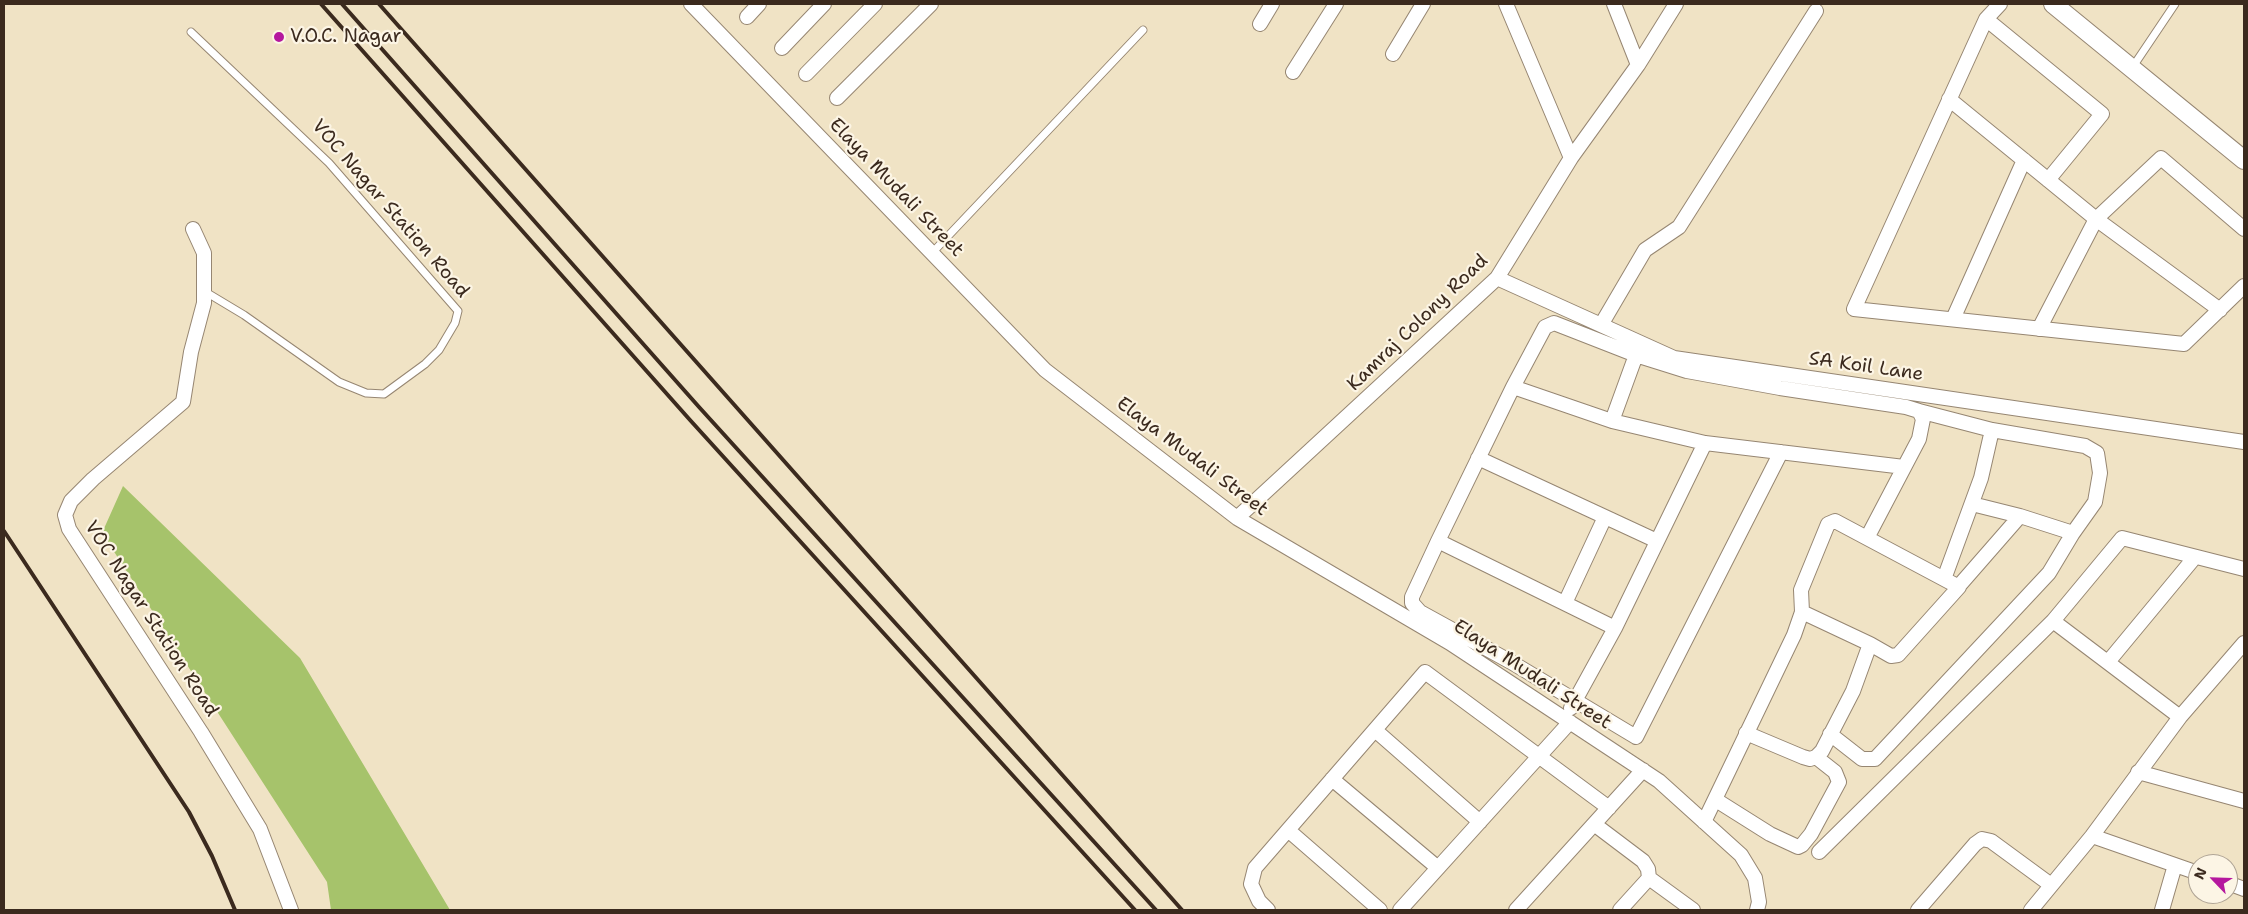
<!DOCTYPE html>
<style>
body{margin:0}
#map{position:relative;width:2248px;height:914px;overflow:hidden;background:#f0e3c5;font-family:"Shantell Sans",sans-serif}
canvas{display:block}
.frame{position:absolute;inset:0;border:5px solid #3b2a1e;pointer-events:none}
.north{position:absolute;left:2188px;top:854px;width:50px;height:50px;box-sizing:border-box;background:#fcf5e5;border:1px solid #afa495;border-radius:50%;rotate:294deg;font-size:14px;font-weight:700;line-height:20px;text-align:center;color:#3b2a1e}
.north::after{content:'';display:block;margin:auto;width:18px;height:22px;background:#b5179e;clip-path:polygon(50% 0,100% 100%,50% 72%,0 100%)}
</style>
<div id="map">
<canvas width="2248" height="914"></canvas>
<div class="frame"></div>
<div class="north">N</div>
</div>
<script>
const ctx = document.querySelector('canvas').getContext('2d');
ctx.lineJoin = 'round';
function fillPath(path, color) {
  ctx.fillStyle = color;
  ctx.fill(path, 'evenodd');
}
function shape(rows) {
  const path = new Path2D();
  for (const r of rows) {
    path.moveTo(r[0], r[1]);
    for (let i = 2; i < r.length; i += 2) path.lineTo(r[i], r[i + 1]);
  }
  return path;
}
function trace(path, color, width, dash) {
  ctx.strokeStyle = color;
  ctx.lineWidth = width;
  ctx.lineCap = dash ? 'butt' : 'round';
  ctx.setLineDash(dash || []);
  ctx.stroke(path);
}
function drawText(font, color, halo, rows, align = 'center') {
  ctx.font = font + ' "Shantell Sans",sans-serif';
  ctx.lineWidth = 4.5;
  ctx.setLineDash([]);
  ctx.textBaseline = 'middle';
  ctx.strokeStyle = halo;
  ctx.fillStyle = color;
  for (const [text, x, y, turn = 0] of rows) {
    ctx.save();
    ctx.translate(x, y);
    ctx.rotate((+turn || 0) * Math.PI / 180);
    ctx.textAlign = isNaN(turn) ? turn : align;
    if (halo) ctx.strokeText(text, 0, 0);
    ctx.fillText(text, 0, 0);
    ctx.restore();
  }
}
fillPath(shape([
 [123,486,300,658,450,910,331,910,327,882,102,533]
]), '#a6c36b');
const service = shape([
 [191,32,329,163,458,311,455,323,439,350,425,364,384,394,366,393,339,382,244,315,204,291],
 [2132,68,2175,4],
 [932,253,1143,30]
]);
const minor = shape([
 [691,4,1045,370,1237,518,1450,643,1659,781,1741,855,1755,878,1759,902,1757,910],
 [1506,4,1571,158],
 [1614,4,1638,65],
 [2000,4,1986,19,1854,309,2184,344,2244,286],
 [747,17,759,4],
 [1986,19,2102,114,2048,180],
 [1260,24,1272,4],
 [782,48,824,4],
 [1393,54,1423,4],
 [1293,72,1336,4],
 [806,74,875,4],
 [837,98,931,4],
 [1949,99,2096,219,2220,310],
 [193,229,204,253,204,303,191,352,183,402,93,479,71,501,65,515,69,529,201,732,260,829,291,910],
 [1497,278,1674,358,2244,442],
 [1953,319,2024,160],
 [1601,325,1645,250,1679,227,1816,11],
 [2039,329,2096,219,2161,158,2244,229],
 [1513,387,1612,421,1705,443,1904,467],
 [1919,411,1992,430,1981,478,1944,579],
 [1612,421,1636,355],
 [1781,452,1636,737,1511,662,1420,612,1412,603,1412,597,1438,541,1513,387,1545,327,1554,323,1636,355,1687,371,1780,388,1906,407,1919,411,1923,419,1919,439,1867,538],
 [1478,458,1657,541],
 [1972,504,2020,516],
 [1237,518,1497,278,1571,158,1638,65,1676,4],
 [1438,541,1615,628],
 [1958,587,2020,516,2073,533,2095,502,2100,473,2097,453,2085,446,1992,430],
 [1565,603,1605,517],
 [1802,612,1801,590,1828,524,1835,521,1959,587,1898,655,1891,656,1870,644],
 [2053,621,2180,717],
 [2108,662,2195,557],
 [1571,708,1615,628,1705,443],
 [1375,730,1480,822],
 [1830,734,1862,759,1875,759,2049,573,2073,533],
 [2138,772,2244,801],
 [1332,779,1438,868],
 [1716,800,1770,834,1798,847,1802,845,1811,834,1839,782,1835,772,1816,757],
 [1704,822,1794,635,1802,612,1870,644,1853,691,1822,751,1816,757,1810,759,1803,757,1746,733],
 [1594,824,1643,861,1648,869,1649,878,1693,910],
 [1288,830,1380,910],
 [2092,836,2198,873],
 [1819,852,2053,621,2122,538,2244,569],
 [2228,883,2244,889],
 [1268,910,1259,901,1251,884,1255,868,1425,672,1609,808],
 [1400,910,1570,722],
 [1516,910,1643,770],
 [1620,910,1649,878],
 [1918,910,1975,844,1982,839,1991,841,2051,885],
 [2031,910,2092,836,2180,717,2244,643],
 [2162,910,2175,865]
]);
const tertiary = shape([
 [2053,4,2244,160]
]);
trace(service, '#968672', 9);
trace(minor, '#968672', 16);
trace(tertiary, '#968672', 20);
trace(service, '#fff', 7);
trace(minor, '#fff', 14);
trace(tertiary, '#fff', 18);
trace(shape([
 [321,4,690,420,1135,910],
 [342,4,699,407,1156,910],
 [379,4,1182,910],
 [4,531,189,812,212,856,235,910]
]), '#3b2a1e', 4);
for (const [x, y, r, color] of [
 [279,37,6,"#b5179e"]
]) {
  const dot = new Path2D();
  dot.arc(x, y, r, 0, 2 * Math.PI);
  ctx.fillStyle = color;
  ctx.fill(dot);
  trace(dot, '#fcf5e5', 2);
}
drawText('19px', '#3b2a1e', '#fcf5e5', [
 ["V.O.C. Nagar",290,37]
], 'left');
drawText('19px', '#3b2a1e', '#fcf5e5', [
 ["Elaya Mudali Street",896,188,46],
 ["VOC Nagar Station Road",390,209,49],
 ["Kamraj Colony Road",1418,323,-44],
 ["SA Koil Lane",1866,367,8],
 ["Elaya Mudali Street",1192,457,37],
 ["VOC Nagar Station Road",151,619,57],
 ["Elaya Mudali Street",1532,675,33]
]);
</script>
